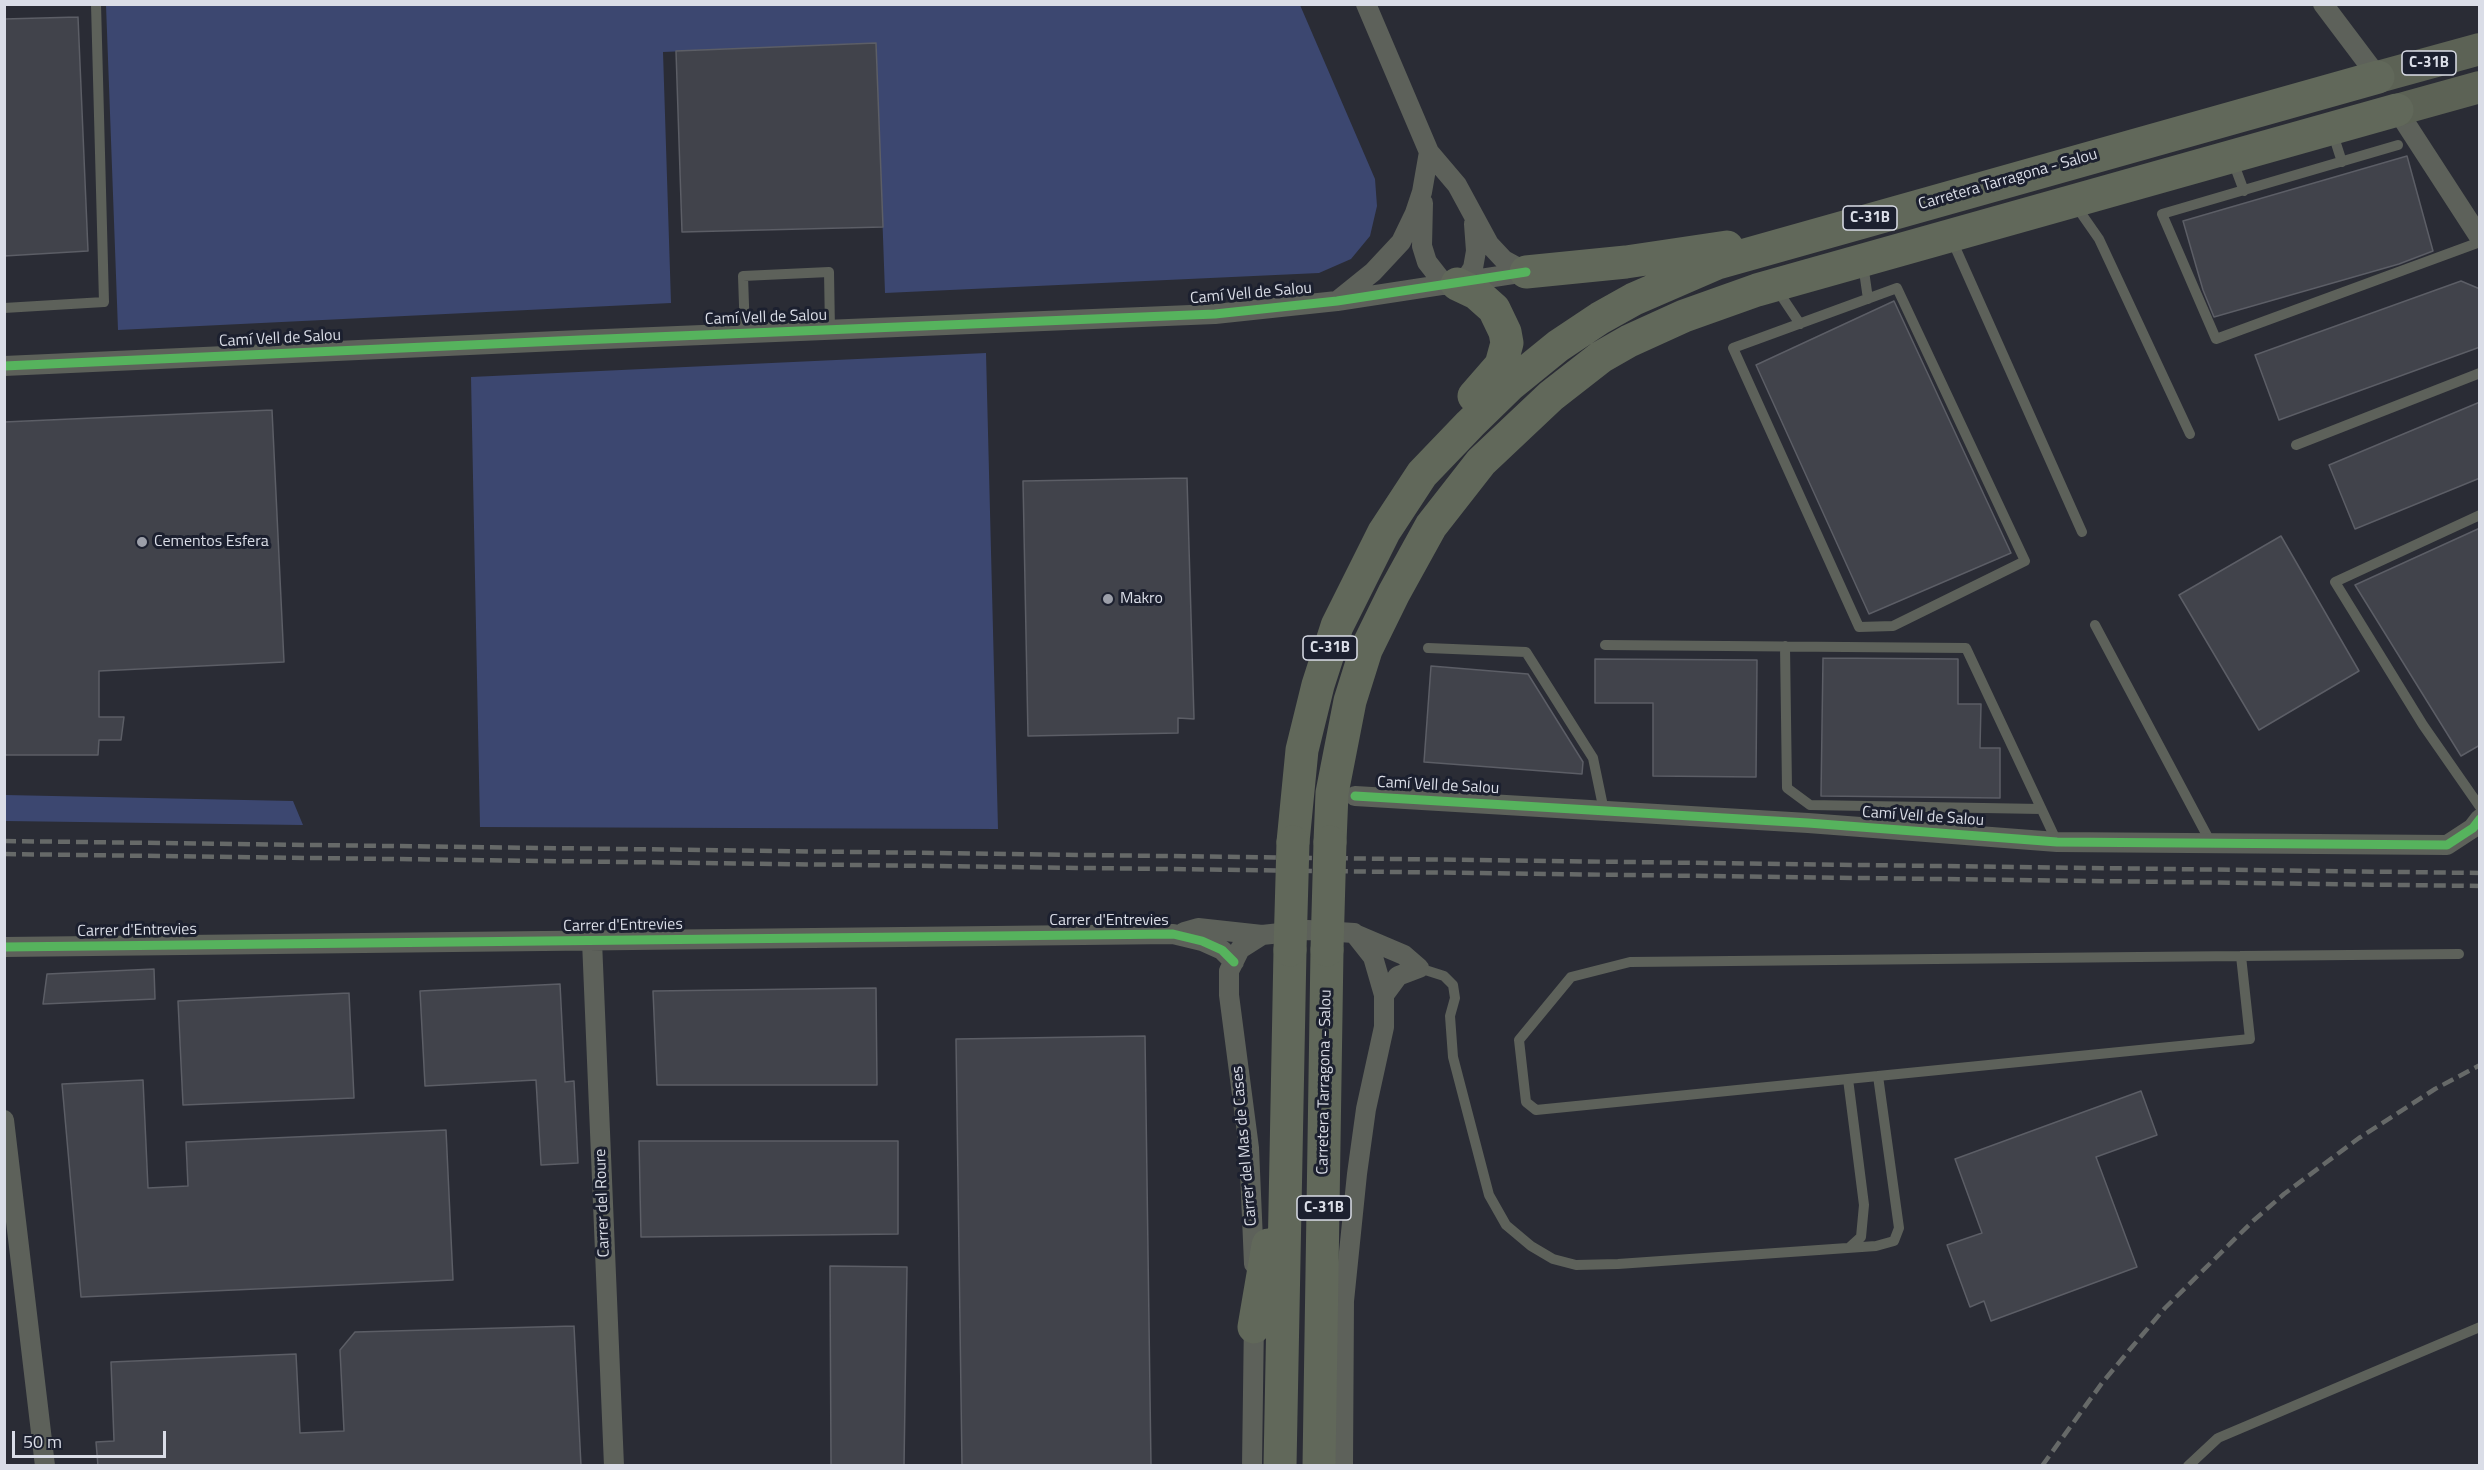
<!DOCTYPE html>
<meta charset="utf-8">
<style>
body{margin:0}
#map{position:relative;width:2484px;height:1470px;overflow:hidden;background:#2a2c35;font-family:"Titillium Web",sans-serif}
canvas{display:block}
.frame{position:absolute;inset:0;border:6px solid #dadde7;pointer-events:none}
.scale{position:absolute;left:12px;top:1431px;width:154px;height:27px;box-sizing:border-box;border:3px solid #dadde7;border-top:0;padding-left:8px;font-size:18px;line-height:21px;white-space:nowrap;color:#dadde7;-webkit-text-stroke:4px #1c202f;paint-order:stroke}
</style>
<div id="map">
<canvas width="2484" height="1470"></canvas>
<div class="frame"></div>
<div class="scale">50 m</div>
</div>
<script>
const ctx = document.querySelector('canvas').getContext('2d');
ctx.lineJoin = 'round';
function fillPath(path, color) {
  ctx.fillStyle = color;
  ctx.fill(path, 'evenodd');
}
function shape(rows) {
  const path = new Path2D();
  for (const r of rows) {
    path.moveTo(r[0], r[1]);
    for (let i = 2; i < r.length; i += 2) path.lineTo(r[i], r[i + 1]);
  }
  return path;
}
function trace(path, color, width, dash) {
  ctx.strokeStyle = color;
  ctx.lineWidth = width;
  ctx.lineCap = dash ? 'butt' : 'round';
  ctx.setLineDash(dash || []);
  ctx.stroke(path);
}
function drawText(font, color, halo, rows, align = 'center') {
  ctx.font = font + ' "Titillium Web",sans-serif';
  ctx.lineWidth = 6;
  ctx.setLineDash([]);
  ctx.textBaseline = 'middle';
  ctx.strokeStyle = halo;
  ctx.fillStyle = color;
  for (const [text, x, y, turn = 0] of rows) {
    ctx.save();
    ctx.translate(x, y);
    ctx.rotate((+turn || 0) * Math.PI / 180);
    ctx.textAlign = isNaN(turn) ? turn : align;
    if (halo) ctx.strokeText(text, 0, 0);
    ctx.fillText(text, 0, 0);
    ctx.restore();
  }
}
fillPath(shape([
 [106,5,1300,5,1375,179,1377,206,1370,236,1351,259,1319,273,885,293,876,43,663,52,671,303,118,330],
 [986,353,998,829,480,827,471,377],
 [5,795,293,801,303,825,5,821]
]), '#3c4770');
const building = shape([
 [78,17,88,251,4,256,4,19,78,17],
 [876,43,883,227,682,232,676,51,876,43],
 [2407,156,2433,251,2399,264,2214,317,2203,290,2183,221,2407,156],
 [2461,281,2480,289,2480,347,2279,420,2255,355,2461,281],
 [1894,301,2011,553,1869,614,1756,365,1894,301],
 [2480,402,2480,478,2355,529,2329,465,2480,402],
 [272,410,284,662,99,671,99,717,124,717,121,740,99,740,98,755,4,755,4,422,272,410],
 [1187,478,1194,719,1178,718,1178,733,1028,736,1023,481,1187,478],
 [2480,528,2480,745,2461,756,2355,585,2480,528],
 [2281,536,2359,671,2259,730,2179,595,2281,536],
 [1823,658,1958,659,1958,704,1981,704,1980,748,2000,748,2000,798,1821,796,1823,658],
 [1595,659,1757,660,1756,777,1653,776,1653,703,1595,703,1595,659],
 [1431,666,1528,674,1583,762,1582,774,1424,762,1431,666],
 [154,969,155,999,43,1004,47,974,154,969],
 [560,984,565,1082,574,1081,578,1163,541,1165,536,1080,425,1086,420,991,560,984],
 [876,988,877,1085,657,1085,653,991,876,988],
 [349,993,354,1098,183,1105,178,1001,349,993],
 [1145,1036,1151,1466,962,1466,956,1039,1145,1036],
 [143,1080,148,1188,188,1186,186,1142,446,1130,453,1280,81,1297,62,1084,143,1080],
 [2141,1091,2157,1135,2096,1157,2137,1267,1991,1321,1984,1301,1970,1307,1947,1245,1982,1233,1955,1159,2141,1091],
 [639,1141,898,1141,898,1234,641,1237,639,1141],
 [830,1266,907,1267,904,1466,831,1466,830,1266],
 [574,1326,581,1466,98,1466,96,1442,114,1441,111,1362,296,1354,300,1433,344,1431,340,1350,355,1332,574,1326]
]);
fillPath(building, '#41434b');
trace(building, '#5c5e66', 1.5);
trace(shape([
 [2332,131,2342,162],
 [2398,145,2162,214,2216,339,2480,242],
 [2232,159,2244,191],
 [2076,206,2099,239,2190,434],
 [1951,238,2082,532],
 [1863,264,1868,299],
 [1776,288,1800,324],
 [1897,288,2025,561,1893,626,1859,627,1733,348,1897,288],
 [4,308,104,302,96,4],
 [745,334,743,276,829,272,830,330],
 [2296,445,2480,373],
 [2480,515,2335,582,2423,725,2480,807],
 [2095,625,2211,843],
 [1605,645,1966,648,2057,842],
 [1785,646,1787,788,1810,805,2041,809],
 [1428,648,1526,652,1593,758,1604,811],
 [2241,956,2250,1039,1536,1110,1526,1102,1519,1040,1571,977,1630,962,2241,956],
 [2241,956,2459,954],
 [1419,968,1444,976,1453,985,1455,998,1450,1016,1453,1057,1489,1195,1506,1225,1531,1246,1553,1259,1576,1265,1618,1264,1876,1246,1894,1241,1899,1228,1878,1076],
 [1848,1079,1864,1205,1861,1237,1850,1247],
 [2188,1466,2218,1438,2480,1327]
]), '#5d615a', 10);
trace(shape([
 [1366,4,1429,152,1457,185,1489,244,1504,260,1526,272],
 [2323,4,2378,77],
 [2397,110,2480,238],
 [1423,203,1422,246,1427,262,1445,285],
 [1464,282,1473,268,1476,251,1474,224],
 [1337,301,1373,272,1401,242,1415,213,1422,192,1429,152],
 [4,366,580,340,1215,314,1337,301,1526,272],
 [1355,796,1808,823,2057,842,2447,845,2473,828,2480,819],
 [1184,932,1198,928,1262,935],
 [1357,935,1404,955,1419,968,1398,976,1384,995],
 [592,941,614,1466],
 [4,947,1173,934,1202,941,1222,950,1234,962],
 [4,1120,45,1466],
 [1254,1264,1249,1148,1229,995,1229,971,1240,949,1262,935,1308,930,1354,933,1373,957,1384,995,1384,1027,1366,1109,1357,1174,1344,1301,1343,1466],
 [1252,1466,1254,1318]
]), '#5d615a', 20);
trace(shape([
 [2378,77,2480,49],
 [2397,110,2480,87]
]), '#5c6255', 32);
trace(shape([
 [1526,272,1626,262,1727,247],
 [1457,284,1476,293,1494,309,1505,332,1507,343,1501,365,1474,396],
 [1293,842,1302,750,1318,685,1337,626,1384,532,1422,474,1470,424,1510,385,1558,346,1600,318,1634,299,1717,263,2378,77],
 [1330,842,1332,793,1350,701,1366,650,1394,593,1431,526,1481,462,1551,396,1601,357,1629,341,1684,316,1757,290,2397,110],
 [1254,1327,1268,1245],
 [1280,1466,1290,950],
 [1319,1466,1327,950]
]), '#61685a', 33);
trace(shape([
 [4,841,2480,873],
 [4,854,2480,886],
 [2042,1466,2102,1383,2132,1347,2165,1308,2253,1221,2284,1194,2359,1138,2435,1089,2480,1065]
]), '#666968', 4.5, [12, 6]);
trace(shape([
 [1290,950,1293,842],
 [1327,950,1330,842]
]), '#61685a', 33);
trace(shape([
 [4,366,580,340,1215,314,1337,301,1526,272],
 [1355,796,1808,823,2057,842,2447,845,2473,828,2480,819],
 [4,947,1173,934,1202,941,1222,950,1234,962]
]), '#56b35d', 9);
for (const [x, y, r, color] of [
 [142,542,6,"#9c9fa9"],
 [1108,599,6,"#9c9fa9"]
]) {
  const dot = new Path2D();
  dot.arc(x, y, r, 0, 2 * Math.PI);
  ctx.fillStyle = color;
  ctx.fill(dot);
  trace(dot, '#1c202f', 2);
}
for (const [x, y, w] of [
 [2429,63,54],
 [1870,218,54],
 [1330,648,54],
 [1324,1208,54]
]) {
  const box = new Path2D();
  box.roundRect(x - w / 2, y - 12, w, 24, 4.5);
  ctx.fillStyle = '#1c202f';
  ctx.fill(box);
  trace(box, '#dadde7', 1.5);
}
drawText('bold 15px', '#dadde7', null, [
 ["C-31B",2429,63],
 ["C-31B",1870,218],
 ["C-31B",1330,648],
 ["C-31B",1324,1208]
]);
drawText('16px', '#dadde7', '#1c202f', [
 ["Carretera Tarragona - Salou",2008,180,-16],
 ["Camí Vell de Salou",1251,294,-5],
 ["Camí Vell de Salou",766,318,-2],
 ["Camí Vell de Salou",280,339,-3],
 ["Camí Vell de Salou",1438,786,3],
 ["Camí Vell de Salou",1923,817,4],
 ["Carrer d'Entrevies",1109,921],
 ["Carrer d'Entrevies",623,926,-1],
 ["Carrer d'Entrevies",137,931,-1],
 ["Carretera Tarragona - Salou",1325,1082,-89],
 ["Carrer del Mas de Cases",1245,1146,-95],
 ["Carrer del Roure",603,1203,-92]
]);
drawText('16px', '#dadde7', '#1c202f', [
 ["Cementos Esfera",154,542],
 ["Makro",1120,599]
], 'left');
</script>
